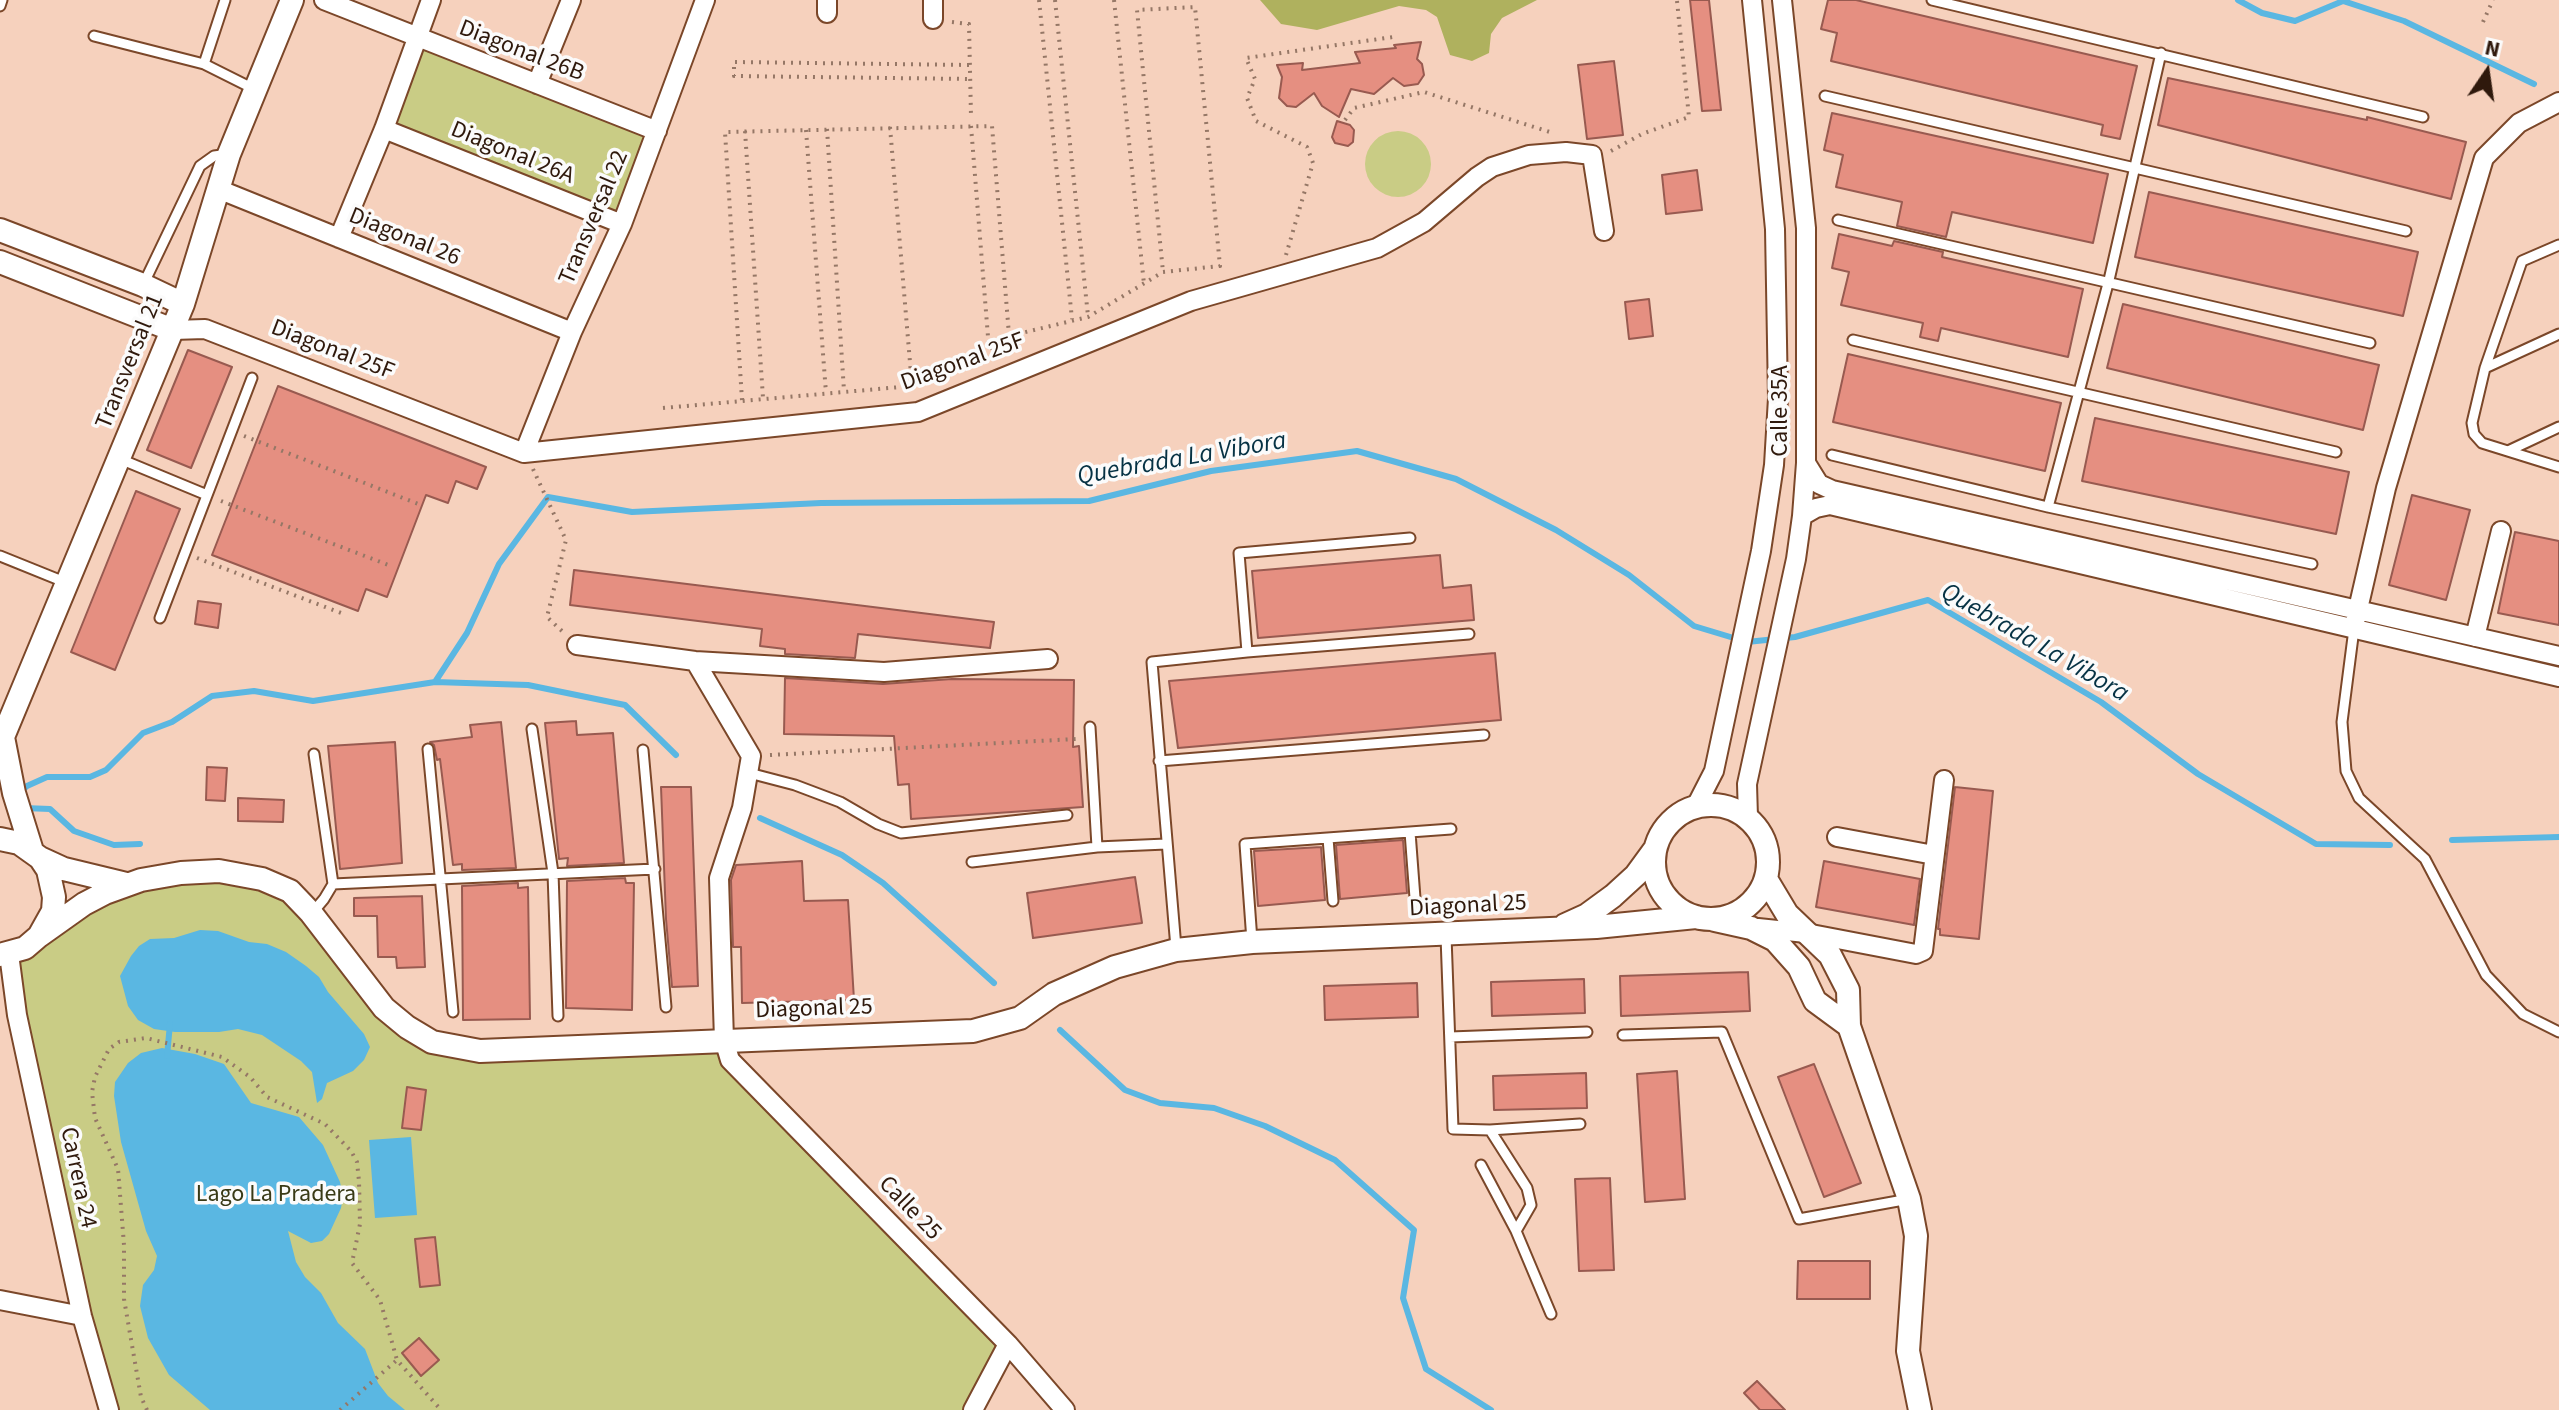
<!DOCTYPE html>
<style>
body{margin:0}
#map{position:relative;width:2559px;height:1410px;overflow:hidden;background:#f6d1bd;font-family:"Source Sans 3",sans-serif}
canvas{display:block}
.north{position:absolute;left:2447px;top:32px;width:80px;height:80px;-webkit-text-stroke:6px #fbfbfb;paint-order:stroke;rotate:13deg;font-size:22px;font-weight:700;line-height:32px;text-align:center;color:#2f190c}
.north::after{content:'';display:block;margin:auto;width:28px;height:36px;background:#2f190c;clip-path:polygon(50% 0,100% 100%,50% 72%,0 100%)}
</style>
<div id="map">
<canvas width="2559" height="1410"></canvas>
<div class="north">N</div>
</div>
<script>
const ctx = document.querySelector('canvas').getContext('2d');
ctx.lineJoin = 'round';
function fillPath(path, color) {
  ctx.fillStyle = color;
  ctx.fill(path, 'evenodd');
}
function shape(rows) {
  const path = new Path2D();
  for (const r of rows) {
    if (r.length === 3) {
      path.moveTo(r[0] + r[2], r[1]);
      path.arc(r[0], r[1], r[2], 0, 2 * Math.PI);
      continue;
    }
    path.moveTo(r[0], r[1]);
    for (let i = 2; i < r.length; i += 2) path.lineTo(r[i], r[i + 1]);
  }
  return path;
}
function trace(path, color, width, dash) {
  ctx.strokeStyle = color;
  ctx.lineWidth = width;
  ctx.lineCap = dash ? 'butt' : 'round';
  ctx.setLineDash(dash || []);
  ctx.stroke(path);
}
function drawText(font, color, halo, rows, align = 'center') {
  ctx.font = font + ' "Source Sans 3",sans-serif';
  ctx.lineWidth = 7;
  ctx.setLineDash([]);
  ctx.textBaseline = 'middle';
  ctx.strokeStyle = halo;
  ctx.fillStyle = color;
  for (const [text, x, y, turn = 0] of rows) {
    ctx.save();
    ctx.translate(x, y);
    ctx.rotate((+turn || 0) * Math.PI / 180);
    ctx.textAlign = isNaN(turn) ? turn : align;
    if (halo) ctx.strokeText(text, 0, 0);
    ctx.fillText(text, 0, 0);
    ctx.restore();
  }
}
fillPath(shape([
 [417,38,657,131,622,224,384,129],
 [1398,164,33],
 [181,873,290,891,384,1008,432,1042,724,1040,730,1060,1008,1344,973,1410,109,1410,9,954,64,917]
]), '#c9cc85');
fillPath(shape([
 [1260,0,1537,0,1502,18,1491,34,1489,53,1472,61,1450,55,1437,17,1426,10,1399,6,1317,30,1281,24]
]), '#afb15e');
fillPath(shape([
 [200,930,218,931,249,942,267,944,286,952,306,966,319,977,328,992,364,1034,370,1047,364,1060,353,1071,327,1083,322,1099,317,1103,312,1072,301,1061,262,1035,238,1029,219,1032,175,1032,154,1029,138,1020,128,1006,120,976,131,956,139,946,150,939,174,938],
 [162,1048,195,1054,224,1064,251,1103,299,1117,323,1145,340,1182,343,1197,341,1208,329,1234,322,1241,311,1243,288,1231,296,1262,305,1277,321,1293,338,1323,365,1349,378,1383,388,1396,405,1410,210,1410,169,1375,148,1338,140,1306,143,1285,154,1270,157,1256,146,1231,121,1142,114,1096,115,1082,128,1063,141,1053],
 [411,1137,417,1215,375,1218,369,1140]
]), '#5ab7e2');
trace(shape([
 [2238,0,2262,13,2295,21,2343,1,2404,21,2534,84],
 [435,682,467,633,499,564,548,497,632,512,821,503,1089,501,1211,471,1357,451,1456,479,1556,530,1629,575,1694,626,1747,642,1795,637,1928,600,2101,702,2198,774,2316,844,2390,845],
 [20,792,27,786,47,777,90,777,106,770,143,733,172,722,212,696,254,691,313,701,435,682,528,685,625,705,676,755],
 [24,808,50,809,74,831,114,845,140,844],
 [760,818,842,855,883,883,994,983],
 [2452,840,2559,837],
 [1060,1030,1125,1090,1160,1103,1214,1108,1265,1126,1335,1160,1414,1230,1403,1298,1426,1369,1491,1410],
 [167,1056,170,1024]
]), '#5ab7e2', 6);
const building = shape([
 [1690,0,1709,0,1721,110,1702,111,1690,0],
 [1828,0,1856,0,2137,66,2120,139,2101,135,2103,125,1831,61,1837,33,1821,29,1828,0],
 [1421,42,1417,59,1422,64,1424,75,1418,84,1404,86,1393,78,1374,94,1351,89,1339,117,1322,106,1314,93,1296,107,1287,106,1279,98,1282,77,1277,65,1303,63,1302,70,1360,63,1355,52,1396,48,1394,45,1421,42],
 [1614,61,1623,135,1587,139,1578,65,1614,61],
 [2168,78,2367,120,2367,117,2466,142,2451,199,2158,125,2168,78],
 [1832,113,2108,174,2093,243,1952,212,1946,237,1897,226,1902,202,1836,187,1843,155,1824,150,1832,113],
 [1337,121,1350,125,1354,130,1353,142,1348,146,1335,143,1332,137,1337,121],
 [1697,170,1702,210,1666,214,1662,175,1697,170],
 [2149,192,2418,252,2403,316,2135,257,2149,192],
 [1839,234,1892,246,1894,241,1943,252,1942,257,2083,289,2068,357,1941,328,1938,341,1920,337,1923,323,1841,305,1849,272,1832,268,1839,234],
 [1649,299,1653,336,1629,339,1625,302,1649,299],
 [2123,304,2379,365,2363,430,2107,368,2123,304],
 [188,350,232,367,191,468,147,450,188,350],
 [1848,354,2061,403,2045,471,1833,422,1848,354],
 [278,386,486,467,477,489,456,481,448,503,426,495,387,597,366,589,358,611,212,555,278,386],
 [2095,418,2349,472,2336,534,2082,481,2095,418],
 [136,491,180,509,115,670,71,652,136,491],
 [2412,495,2470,510,2446,600,2389,585,2412,495],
 [2515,532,2559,541,2559,625,2498,613,2515,532],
 [1440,555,1443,588,1471,585,1474,620,1258,638,1252,571,1440,555],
 [574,570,994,622,990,648,858,634,855,658,785,654,785,649,760,646,762,629,570,605,574,570],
 [198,601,221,604,218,628,195,624,198,601],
 [1495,653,1501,720,1178,748,1169,681,1495,653],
 [785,678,883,684,952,679,1074,680,1073,747,1079,746,1083,807,911,819,909,784,898,785,894,736,784,734,785,678],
 [576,721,577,735,613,733,624,863,567,866,568,858,559,859,545,723,576,721],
 [501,722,516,868,462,870,462,864,453,865,440,759,437,760,434,745,430,742,472,737,470,725,501,722],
 [395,742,402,863,340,869,328,746,395,742],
 [207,767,227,768,225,801,206,800,207,767],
 [661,787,691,787,698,986,672,987,666,919,661,787],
 [1955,787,1993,791,1979,939,1940,935,1940,929,1938,929,1955,787],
 [238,798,284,800,283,822,238,821,238,798],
 [1403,840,1407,893,1340,899,1336,845,1403,840],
 [1321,847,1325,900,1258,906,1254,851,1321,847],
 [802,861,804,901,848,900,854,1000,742,1003,741,947,733,947,731,880,736,865,802,861],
 [1824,861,1920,879,1914,925,1816,907,1824,861],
 [1135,877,1142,923,1033,938,1027,893,1135,877],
 [625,878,626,883,634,883,632,1010,566,1008,567,881,625,878],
 [518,883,518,888,528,887,530,1019,463,1020,462,886,518,883],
 [422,896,425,967,397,968,396,957,378,957,377,916,354,916,354,898,422,896],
 [1748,972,1750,1011,1621,1016,1620,976,1748,972],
 [1584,979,1585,1013,1492,1016,1491,982,1584,979],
 [1417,983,1418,1017,1325,1020,1324,986,1417,983],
 [1814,1064,1861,1183,1824,1197,1778,1077,1814,1064],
 [1677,1071,1685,1199,1645,1202,1637,1074,1677,1071],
 [1586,1073,1587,1108,1494,1110,1493,1076,1586,1073],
 [407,1087,426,1090,421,1130,402,1128,407,1087],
 [1610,1178,1614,1270,1579,1271,1575,1179,1610,1178],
 [435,1237,440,1285,420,1287,415,1239,435,1237],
 [1798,1261,1870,1261,1870,1299,1797,1299,1798,1261],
 [419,1338,439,1360,421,1376,402,1353,419,1338],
 [1757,1381,1785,1410,1760,1410,1744,1393,1757,1381]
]);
fillPath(building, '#e58f81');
trace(building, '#985a50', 2);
const service = shape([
 [1932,0,2423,117],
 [0,6,2,0],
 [94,36,204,64,254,89],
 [204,64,225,0],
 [1825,96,2406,231],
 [1838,220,2370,343],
 [2559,245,2522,261,2485,368,2472,423,2474,434,2482,443,2559,467],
 [143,285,200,166,214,156,229,154],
 [1853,340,2336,452],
 [2485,368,2559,334],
 [2508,451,2559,427],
 [1832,455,2048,507,2312,564],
 [120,459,207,495],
 [2048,507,2109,280,2161,53],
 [0,556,67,583],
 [160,618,252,378],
 [2354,629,2342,722,2346,771,2359,798,2425,859,2486,975,2523,1014,2559,1032],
 [1247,652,1239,553,1410,538],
 [1090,727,1097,847],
 [532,729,553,873,558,1016],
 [428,749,453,1012],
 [643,750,666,1007],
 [314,754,333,884],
 [1159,761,1484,735],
 [749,773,795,785,840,802,878,824,901,833,1067,815],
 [1410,832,1415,898],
 [1328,838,1333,901],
 [972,862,1097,847,1166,844],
 [313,912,324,899,333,884,655,869],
 [1446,936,1453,1129,1490,1130,1580,1124],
 [1252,941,1245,844,1451,829],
 [1176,948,1152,662,1247,652,1469,634],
 [1623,1035,1722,1032,1799,1219,1909,1199],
 [1450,1037,1587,1032],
 [1490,1130,1527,1188,1531,1205,1516,1231,1551,1314],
 [1481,1165,1516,1231]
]);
const minor = shape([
 [324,0,657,131],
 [933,0,933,19],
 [827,13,827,0],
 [537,84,571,0],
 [384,129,622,224],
 [218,189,572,332],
 [339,238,384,129,431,0],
 [173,330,205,329,524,453,918,412,1191,301,1377,248,1424,222,1477,177,1492,167,1529,155,1566,152,1592,155,1604,231],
 [524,453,572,332,622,224,705,0],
 [1806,463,1819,484,1832,490,2559,656],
 [1802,516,1816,508,1830,505,2559,677],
 [2355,622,2386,488,2484,158,2519,123,2559,102],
 [2475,637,2501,531],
 [577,645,695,661,884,672,1048,659],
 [695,661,751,756,742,808,719,878,724,1040,730,1060,1008,1344,1065,1410],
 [1696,806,1714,771,1761,551,1774,465,1778,398,1775,229,1752,0],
 [1748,817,1747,784,1796,559,1802,516,1806,463,1806,228,1782,0],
 [1837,837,1934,855],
 [1758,928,1806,933,1916,954,1923,951,1944,780],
 [9,954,17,1015,82,1316,109,1410],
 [0,1300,82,1316],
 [973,1410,1008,1344]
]);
const tertiary = shape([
 [0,230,143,285,183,304],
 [0,262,173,330],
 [3,737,14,793,32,851],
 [0,744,183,304,229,154,292,0],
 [1711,862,57],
 [0,839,19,843,40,858,48,870,54,897,53,911,39,936,25,948,0,955],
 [40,858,64,869,126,884],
 [1766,879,1787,914,1830,955,1848,990,1849,1026,1909,1199,1916,1236,1908,1351,1920,1410],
 [1715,920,1751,928,1775,940,1799,967,1815,1001,1849,1026],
 [1565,925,1587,915,1613,896,1636,875,1655,849],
 [39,936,84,904,105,893,141,880,181,873,219,871,262,879,290,891,311,913,384,1008,407,1027,432,1042,480,1051,973,1031,1020,1018,1054,994,1115,967,1176,950,1252,942,1596,927,1696,917]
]);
trace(service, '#7b4729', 13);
trace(minor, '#7b4729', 22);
trace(tertiary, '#7b4729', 26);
trace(shape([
 [1039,0,1072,319],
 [1055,0,1088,316],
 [1114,0,1144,284],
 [952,22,969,24,971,116],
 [2483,22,2493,0],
 [969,65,734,62,734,76,969,79],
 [1345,120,1354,108,1424,92,1553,133],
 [971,126,989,349],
 [890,127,912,386],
 [827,129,844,391],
 [806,130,826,393],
 [745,131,763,398],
 [1611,151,1642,134,1689,117,1677,1],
 [1286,255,1313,163,1307,147,1256,121,1247,98,1255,79,1246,58,1393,37],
 [742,400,725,132,992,126,1009,335],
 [663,408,912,386,989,349,1009,336,1088,317,1163,272,1220,266,1195,7,1137,10,1163,272],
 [244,436,421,505],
 [533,469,566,540,547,617,563,632],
 [221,501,391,566],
 [197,558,341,613],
 [770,755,1076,739],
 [147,1410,141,1397,124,1299,124,1245,118,1169,95,1118,92,1092,95,1077,109,1049,119,1042,146,1038,222,1057,250,1077,267,1097,325,1124,351,1151,357,1162,359,1181,360,1224,352,1263,380,1300,397,1360,441,1410],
 [340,1410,397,1360]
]), '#957766', 4, [2, 6]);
trace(service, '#fff', 9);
trace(minor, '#fff', 18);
trace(tertiary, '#fff', 22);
drawText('24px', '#2f190c', '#fbfbfb', [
 ["Diagonal 26B",521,52,21],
 ["Diagonal 26A",512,154,22],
 ["Transversal 22",595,218,-67],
 ["Diagonal 26",404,238,22],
 ["Diagonal 25F",332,351,21],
 ["Transversal 21",131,362,-68],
 ["Diagonal 25F",963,363,-20],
 ["Calle 35A",1782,411,-90],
 ["Diagonal 25",1468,907,-3],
 ["Diagonal 25",814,1010,-2],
 ["Carrera 24",77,1178,78],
 ["Calle 25",909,1209,46]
]);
drawText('24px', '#393a16', '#fbfbfb', [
 ["Lago La Pradera",276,1196]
]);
drawText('italic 26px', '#063244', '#fbfbfb', [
 ["Quebrada La Vibora",1182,460,-10],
 ["Quebrada La Vibora",2034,644,30]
]);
</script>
